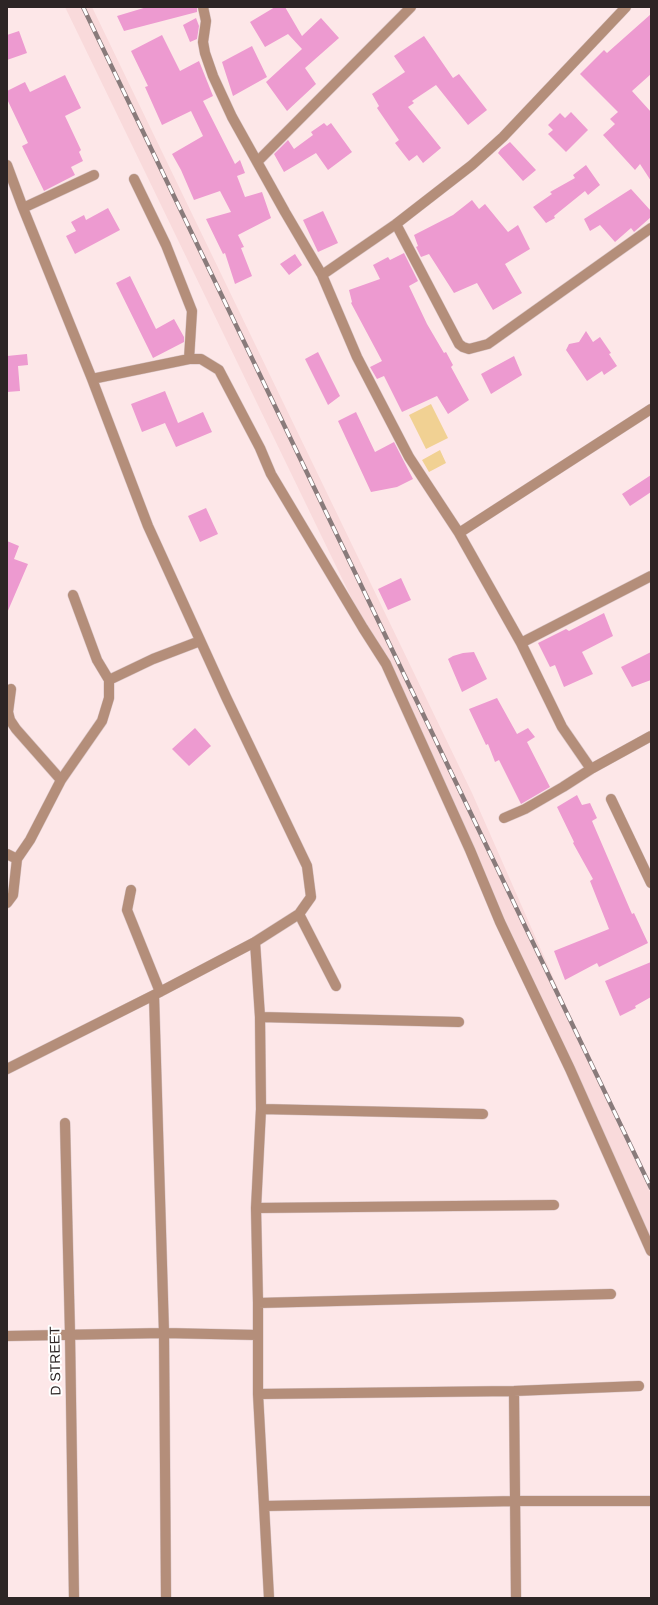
<!DOCTYPE html>
<style>
body{margin:0}
#map{position:relative;width:658px;height:1605px;overflow:hidden;background:#fde7e8;font-family:Helvetica,sans-serif}
canvas{display:block}
.frame{position:absolute;inset:0;border:8px solid #2d2525;pointer-events:none}
</style>
<div id="map">
<canvas width="658" height="1605"></canvas>
<div class="frame"></div>
</div>
<script>
const ctx = document.querySelector('canvas').getContext('2d');
ctx.lineJoin = 'round';
function fillPath(path, color) {
  ctx.fillStyle = color;
  ctx.fill(path, 'evenodd');
}
function shape(rows) {
  const path = new Path2D();
  for (const r of rows) {
    path.moveTo(r[0], r[1]);
    for (let i = 2; i < r.length; i += 2) path.lineTo(r[i], r[i + 1]);
  }
  return path;
}
function trace(path, color, width, dash) {
  ctx.strokeStyle = color;
  ctx.lineWidth = width;
  ctx.lineCap = dash ? 'butt' : 'round';
  ctx.setLineDash(dash || []);
  ctx.stroke(path);
}
function drawText(font, color, halo, rows, align = 'center') {
  ctx.font = font + ' Helvetica,sans-serif';
  ctx.lineWidth = 4;
  ctx.setLineDash([]);
  ctx.textBaseline = 'middle';
  ctx.strokeStyle = halo;
  ctx.fillStyle = color;
  for (const [text, x, y, turn = 0] of rows) {
    ctx.save();
    ctx.translate(x, y);
    ctx.rotate((+turn || 0) * Math.PI / 180);
    ctx.textAlign = isNaN(turn) ? turn : align;
    if (halo) ctx.strokeText(text, 0, 0);
    ctx.fillText(text, 0, 0);
    ctx.restore();
  }
}
fillPath(shape([
 [65,7,92,7,472,793,612,1111,651,1194,651,1249,447,795]
]), '#f9dadb');
fillPath(shape([
 [431,404,448,438,426,449,409,415],
 [440,450,446,463,429,472,422,460]
]), '#f1d193');
fillPath(shape([
 [147,7,197,7,197,12,124,31,117,16],
 [275,7,285,7,302,36,321,18,339,38,305,68,316,84,287,111,266,82,302,49,288,34,265,47,250,22],
 [651,14,651,74,632,91,651,112,651,181,640,164,635,170,603,135,615,124,610,119,618,112,580,74,604,50,607,53],
 [196,18,199,26,197,39,190,42,183,25],
 [19,31,27,53,7,60,7,35],
 [162,35,180,71,199,61,213,96,203,101,235,164,240,160,245,173,237,176,245,197,262,192,271,218,238,235,244,247,241,248,252,276,235,284,225,253,223,254,206,219,231,212,220,191,194,200,181,170,172,154,203,136,191,111,162,125,145,87,148,86,131,51],
 [424,36,453,78,459,74,487,110,468,125,436,85,412,101,414,103,408,107,441,148,423,163,417,155,409,161,395,143,399,140,377,108,379,106,372,94,405,72,394,56],
 [252,46,267,77,233,96,222,62],
 [65,75,81,108,65,116,81,150,79,152,83,161,71,167,75,175,44,191,22,146,28,143,7,99,7,91,25,82,30,92],
 [571,112,588,130,566,152,548,134,553,130,548,125,560,113,565,118],
 [324,123,327,126,331,123,352,152,328,170,316,153,284,172,274,154,288,140,294,149,313,135,311,132],
 [510,142,536,170,523,181,498,153,501,149],
 [586,165,600,185,588,195,585,191,554,216,555,218,546,223,533,207,552,194,550,192,575,178,573,175],
 [631,189,651,211,651,217,634,232,631,228,615,242,600,225,590,231,584,219],
 [472,200,479,209,485,204,508,232,518,225,530,249,505,264,522,293,493,310,477,283,454,293,429,254,421,257,416,247,418,246,414,235,453,215],
 [108,208,120,230,75,254,66,236,76,231,71,222,84,215,86,220],
 [323,211,338,243,318,252,303,220],
 [404,253,418,281,409,286,427,324,444,353,446,352,453,365,451,367,469,400,448,414,437,396,402,412,384,376,377,379,370,367,382,361,351,303,352,302,349,290,380,279,373,265,388,257,390,260],
 [295,254,302,265,289,275,280,264],
 [130,276,156,329,174,319,184,337,184,342,153,358,116,283],
 [586,331,593,342,600,337,611,353,609,354,617,366,604,375,602,371,587,381,566,350,569,344,579,342],
 [318,352,340,396,328,405,305,359],
 [27,354,28,365,18,366,20,391,7,392,7,356],
 [514,356,522,375,491,394,481,374],
 [165,391,178,423,203,412,212,432,176,447,165,423,142,432,131,404],
 [356,412,375,452,394,442,413,479,397,487,371,492,338,421],
 [651,475,651,492,630,506,622,494],
 [206,508,218,534,200,542,188,516],
 [7,541,19,546,14,559,28,564,7,613],
 [401,578,411,600,388,610,378,589],
 [604,613,613,636,582,652,593,674,564,687,555,665,550,667,538,643,566,629,569,631],
 [474,652,487,679,462,692,448,659,453,656,463,653],
 [651,652,651,680,632,687,621,667],
 [497,698,517,734,528,728,535,737,527,742,550,787,521,804,499,760,495,762,488,744,486,745,469,709],
 [195,728,211,746,189,766,172,749],
 [577,795,582,805,590,803,597,818,592,821,632,914,634,913,648,943,599,967,597,963,565,980,554,951,609,929,590,881,593,879,573,843,574,842,557,807],
 [651,962,651,997,635,1006,636,1008,620,1016,605,981]
]), '#ed9ad0');
const minor = shape([
 [203,7,206,21,203,42,205,53,213,76,232,117,285,212,322,275,357,357,409,457,459,533,521,643,562,727,591,769],
 [257,162,411,7],
 [7,165,23,208,92,379,148,526,226,697,307,866,311,897,299,914,255,942,154,995,7,1069],
 [134,179,166,245,192,311,189,359],
 [23,208,94,175],
 [396,224,459,344,463,347,469,349,488,344,651,228],
 [322,275,396,224,472,165,503,137,626,7],
 [92,379,189,359,201,359,219,370,260,448,271,474,363,628,386,664,470,850,500,922,570,1069,651,1251],
 [459,533,651,409],
 [521,643,651,576],
 [109,680,153,659,200,641],
 [11,689,8,712,10,720,16,729,61,780],
 [611,799,651,883],
 [504,818,525,809,563,787,591,769,651,736],
 [7,854,17,859],
 [131,890,127,910,160,992],
 [7,903,13,895,17,859,30,840,61,780,102,721,109,698,109,680,97,660,73,595],
 [299,914,336,986],
 [255,942,260,1017,261,1109,256,1208,258,1303,258,1394,269,1598],
 [154,995,164,1333,166,1598],
 [260,1017,459,1022],
 [261,1109,483,1114],
 [65,1123,70,1334,74,1598],
 [256,1208,554,1205],
 [258,1303,611,1294],
 [7,1336,164,1333,257,1335],
 [514,1391,516,1598],
 [258,1394,514,1391,639,1386],
 [265,1506,516,1501,651,1501]
]);
trace(minor, '#d8c4c5', 11);
trace(minor, '#b48e7a', 10);
const rail = shape([
 [83,7,651,1188]
]);
trace(rail, '#897b7b', 4.5);
trace(rail, '#fff', 3, [9]);
drawText('14px', '#2d2525', '#fff', [
 ["D STREET",56,1361,-91]
]);
</script>
